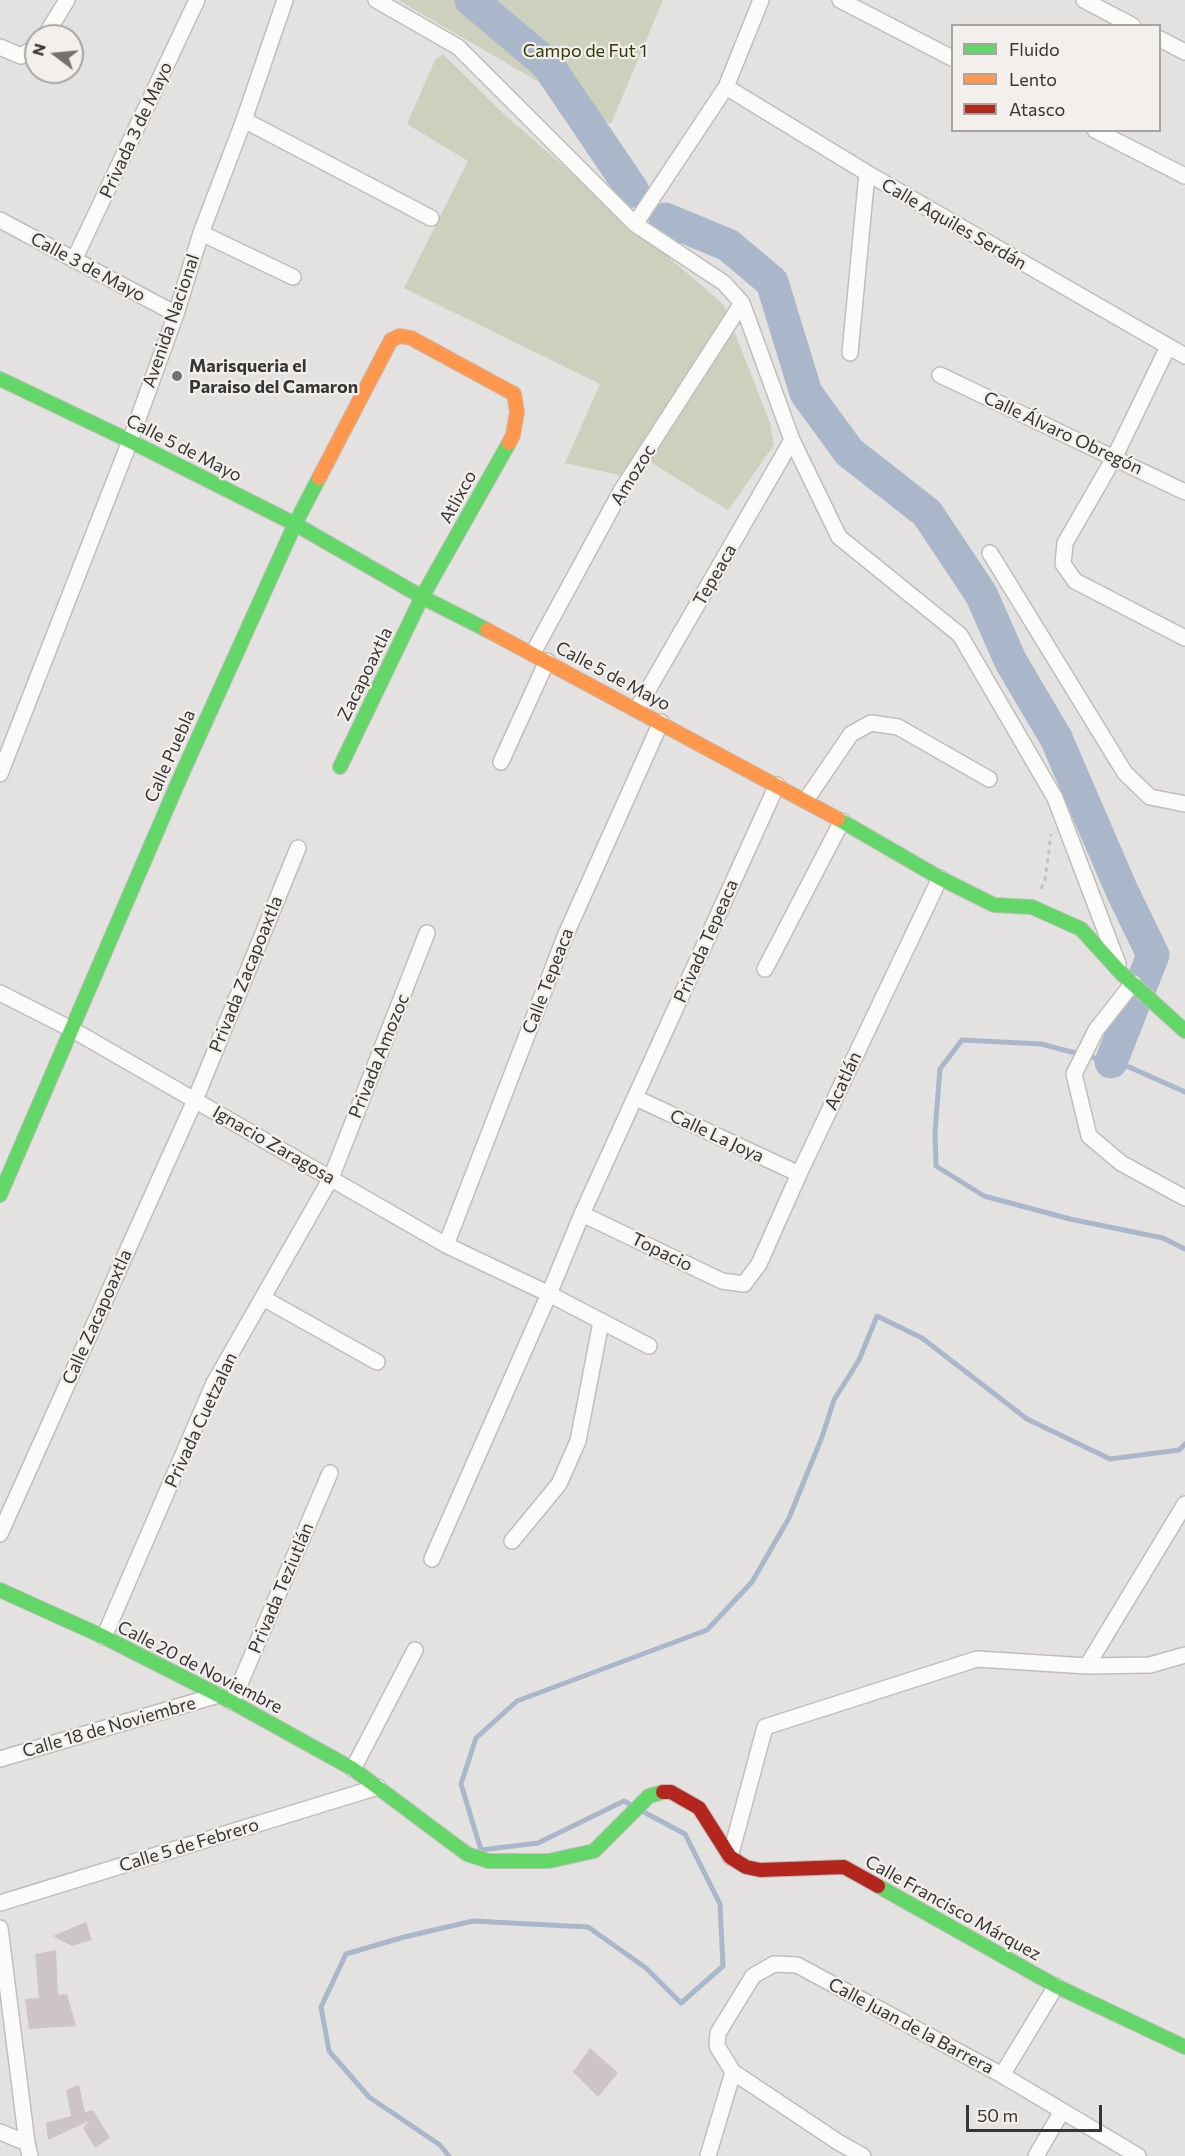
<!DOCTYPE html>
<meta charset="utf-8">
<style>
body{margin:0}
#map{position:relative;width:1185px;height:2156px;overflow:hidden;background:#e4e2e0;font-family:Commissioner,sans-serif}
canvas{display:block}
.legend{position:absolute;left:951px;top:24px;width:210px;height:108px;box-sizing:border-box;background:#f2efec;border:2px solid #a7a5a3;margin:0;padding:8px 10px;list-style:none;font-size:18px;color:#373635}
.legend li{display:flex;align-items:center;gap:12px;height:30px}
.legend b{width:30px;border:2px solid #a7a5a3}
.north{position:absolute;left:24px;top:24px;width:60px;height:60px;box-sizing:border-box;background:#f2efec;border:2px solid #a7a5a3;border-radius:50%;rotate:286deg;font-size:16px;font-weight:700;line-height:24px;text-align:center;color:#373635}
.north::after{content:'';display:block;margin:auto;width:21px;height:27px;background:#747271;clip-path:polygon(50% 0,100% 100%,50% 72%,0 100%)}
.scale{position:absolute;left:966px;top:2105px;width:136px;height:27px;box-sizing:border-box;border:3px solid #373635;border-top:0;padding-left:8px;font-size:18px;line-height:21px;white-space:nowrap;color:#373635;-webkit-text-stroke:4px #f2efec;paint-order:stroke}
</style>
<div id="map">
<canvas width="1185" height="2156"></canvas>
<ul class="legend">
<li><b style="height:8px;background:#63d668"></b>Fluido</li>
<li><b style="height:8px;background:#ff974d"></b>Lento</li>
<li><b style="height:8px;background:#b3261e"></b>Atasco</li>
</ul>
<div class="north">N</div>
<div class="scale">50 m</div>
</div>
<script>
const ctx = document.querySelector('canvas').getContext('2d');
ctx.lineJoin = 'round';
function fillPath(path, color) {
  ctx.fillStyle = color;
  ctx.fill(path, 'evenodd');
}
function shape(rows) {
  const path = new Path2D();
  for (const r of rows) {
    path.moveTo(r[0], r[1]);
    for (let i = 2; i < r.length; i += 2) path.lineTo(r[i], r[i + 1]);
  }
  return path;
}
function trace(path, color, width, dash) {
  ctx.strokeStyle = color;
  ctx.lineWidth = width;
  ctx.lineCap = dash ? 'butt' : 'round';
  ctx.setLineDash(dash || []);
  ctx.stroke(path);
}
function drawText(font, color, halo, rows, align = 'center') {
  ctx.font = font + ' Commissioner,sans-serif';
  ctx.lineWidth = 4.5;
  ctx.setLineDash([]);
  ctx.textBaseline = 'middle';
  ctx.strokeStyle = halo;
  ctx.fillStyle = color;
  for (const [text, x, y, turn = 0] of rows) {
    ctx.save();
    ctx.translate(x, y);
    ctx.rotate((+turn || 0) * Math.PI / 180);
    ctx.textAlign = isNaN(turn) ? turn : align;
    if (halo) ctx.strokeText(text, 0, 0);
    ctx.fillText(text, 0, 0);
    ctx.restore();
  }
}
fillPath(shape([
 [398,0,663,0,611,124],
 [443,54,506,116,724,305,770,423,774,445,728,510,639,455,624,476,565,463,600,384,404,288,468,161,407,124,435,60]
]), '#ccd0bd');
trace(shape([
 [1185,1092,1129,1067,1041,1044,962,1040,940,1069,935,1132,936,1166,984,1196,1070,1219,1163,1238,1185,1249],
 [631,1805,624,1801,538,1843,481,1850,461,1784,476,1738,517,1701,707,1630,752,1582,789,1518,822,1437,834,1400,859,1360,877,1316,922,1338,1027,1419,1110,1459,1179,1450,1185,1444],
 [449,2156,440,2145,369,2097,329,2051,321,2007,346,1954,404,1937,473,1921,588,1927,646,1968,681,2003,723,1966,720,1904,685,1834,642,1811]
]), '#aab7cb', 5);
trace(shape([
 [471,0,547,64,633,191],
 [665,219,728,245,772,282,806,393,849,452,927,513,981,594,1011,662,1056,738,1122,891,1153,955,1111,1062]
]), '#aab7cb', 33);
fillPath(shape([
 [86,1922,92,1940,72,1946,53,1936],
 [56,1950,58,1995,67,1994,76,2026,29,2029,25,1999,39,1998,35,1954],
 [590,2048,618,2073,598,2097,573,2072],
 [79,2085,85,2112,93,2110,110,2138,95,2148,83,2128,89,2121,48,2140,46,2123,71,2116,66,2090]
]), '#ccc4c7');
const street = shape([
 [376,0,458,47,635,224,724,283,742,303,792,440,839,537,960,635,1055,798,1118,964],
 [840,0,952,58],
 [1084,0,1133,26],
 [45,36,67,0],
 [1160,39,1185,52],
 [0,47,21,56,36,47],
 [726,87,867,173,1185,356],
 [244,120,431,218],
 [1095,130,1185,176],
 [0,220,176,314],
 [635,224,726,87,761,0],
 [201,233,293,277],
 [74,260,197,0],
 [1168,347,1114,458,1065,543,1063,564,1075,581,1185,638],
 [850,353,867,173],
 [940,375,1185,492],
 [990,553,1125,773,1150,797,1185,804],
 [533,653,621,491,742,303],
 [637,709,792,440],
 [501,762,547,661],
 [0,774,130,441,176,314,201,233,244,120,285,0],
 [806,800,851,734,871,723,898,727,989,779],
 [765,969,842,821],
 [1133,983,1096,1030,1074,1074,1089,1136,1121,1163,1185,1198],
 [0,993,73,1030,446,1245,549,1294,649,1346],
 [636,1098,799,1174],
 [582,1214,722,1281,744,1284,759,1264,799,1174,940,878],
 [446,1245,566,934,661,722],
 [263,1298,377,1362],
 [0,1534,195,1100,298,848],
 [512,1541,559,1484,578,1441,601,1322],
 [432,1559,549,1294,582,1214,777,785],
 [104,1637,214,1383,331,1178,427,933],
 [1087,1666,1185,1504],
 [232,1702,330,1473],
 [0,1759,218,1695],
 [353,1769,415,1650],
 [730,1857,765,1727,977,1659,1087,1666,1150,1665,1185,1655],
 [0,1903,378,1787],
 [0,1928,27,2143,30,2156],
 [1002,2075,1056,1986],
 [0,2132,27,2143],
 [708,2156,733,2072],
 [863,2156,838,2142,733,2072,717,2046,718,2033,753,1976,774,1964,797,1965,1002,2075,1138,2156],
 [1036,2156,1062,2111]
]);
const fast = shape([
 [0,379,130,441,295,524,422,597,487,630],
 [340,767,422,597,509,443],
 [838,819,940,878,994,905,1032,907,1081,929,1121,973,1185,1031],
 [0,1195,180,778,295,524,319,478],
 [0,1590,104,1637,232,1702,353,1769,467,1854,488,1861,549,1861,594,1851,649,1796,663,1792],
 [878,1886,1056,1986,1185,2047]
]);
const slow = shape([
 [319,478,391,340,400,336,411,338,514,394,517,412,513,435,509,443],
 [487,630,838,819]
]);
const jam = shape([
 [663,1792,671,1792,699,1808,730,1857,746,1867,760,1870,844,1867,878,1886]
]);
trace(street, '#bfbebd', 18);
trace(fast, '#bfbebd', 16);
trace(slow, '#bfbebd', 16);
trace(jam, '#bfbebd', 16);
trace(shape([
 [1041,889,1045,880,1051,834]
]), '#c3c2c2', 3, [4.5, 4.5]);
trace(street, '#fbfbfa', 15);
trace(fast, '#63d668', 14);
trace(slow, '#ff974d', 14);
trace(jam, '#b3261e', 14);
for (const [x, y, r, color] of [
 [177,376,6,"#747271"]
]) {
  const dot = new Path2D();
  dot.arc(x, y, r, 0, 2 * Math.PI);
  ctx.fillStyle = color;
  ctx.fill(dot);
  trace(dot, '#f2efec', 2);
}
drawText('18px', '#313b00', '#f2efec', [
 ["Campo de Fut 1",585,51]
]);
drawText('18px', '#373635', '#f2efec', [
 ["Privada 3 de Mayo",136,130,-65],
 ["Calle Aquiles Serdán",954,224,30],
 ["Calle 3 de Mayo",88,267,28],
 ["Avenida Nacional",171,321,-71],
 ["Calle Álvaro Obregón",1063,433,25],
 ["Calle 5 de Mayo",184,448,27],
 ["Amozoc",633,475,-58],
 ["Atlixco",458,497,-61],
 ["Tepeaca",715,575,-60],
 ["Zacapoaxtla",365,674,-64],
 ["Calle 5 de Mayo",613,676,28],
 ["Calle Puebla",170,756,-66],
 ["Privada Tepeaca",706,941,-66],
 ["Privada Zacapoaxtla",246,974,-68],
 ["Calle Tepeaca",548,981,-69],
 ["Privada Amozoc",379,1056,-68],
 ["Acatlán",843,1081,-65],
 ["Calle La Joya",717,1136,25],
 ["Ignacio Zaragosa",274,1145,30],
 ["Topacio",662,1252,26],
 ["Calle Zacapoaxtla",97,1317,-66],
 ["Privada Cuetzalan",201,1420,-65],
 ["Privada Teziutlán",281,1588,-67],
 ["Calle 20 de Noviembre",200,1667,27],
 ["Calle 18 de Noviembre",109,1727,-16],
 ["Calle 5 de Febrero",189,1845,-17],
 ["Calle Francisco Márquez",953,1908,29],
 ["Calle Juan de la Barrera",911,2026,28]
]);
drawText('bold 18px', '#373635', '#f2efec', [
 ["Marisqueria el",189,366],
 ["Paraiso del Camaron",189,387]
], 'left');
</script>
